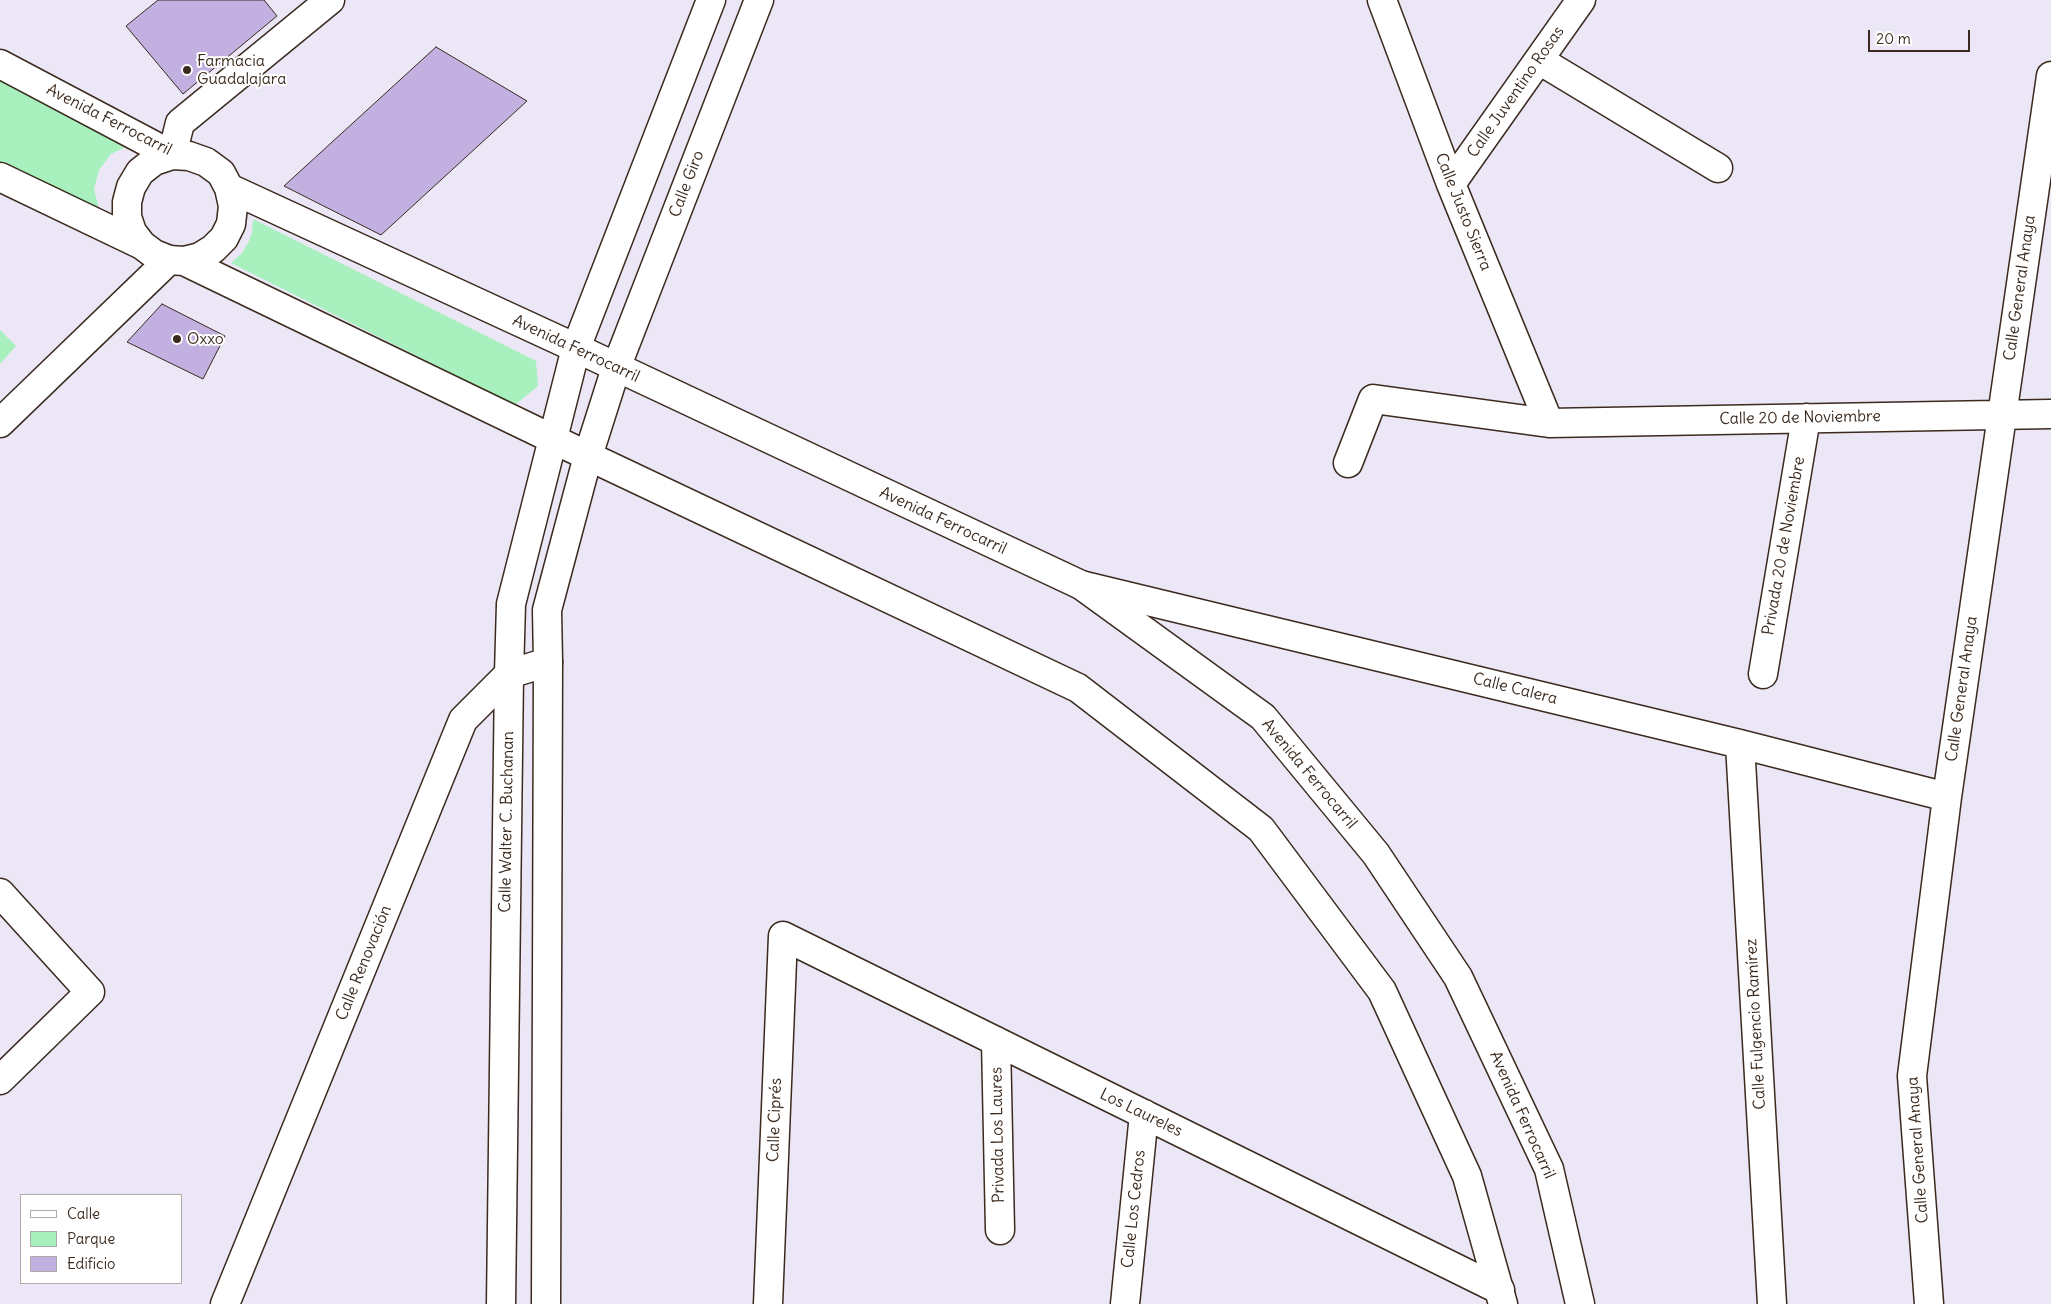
<!DOCTYPE html>
<meta charset="utf-8">
<style>
body{margin:0}
#map{position:relative;width:2051px;height:1304px;overflow:hidden;background:#ece7f6;font-family:Delius,sans-serif}
canvas{display:block}
.legend{position:absolute;left:20px;top:1194px;width:162px;height:90px;box-sizing:border-box;background:#fff;border:1px solid #b1aaa5;margin:0;padding:6px 9px;list-style:none;font-size:15px;color:#3b2a1e}
.legend li{display:flex;align-items:center;gap:10px;height:25px}
.legend b{width:25px;border:1px solid #b1aaa5}
.scale{position:absolute;left:1868px;top:30px;width:102px;height:22px;box-sizing:border-box;border:2px solid #3b2a1e;border-top:0;padding-left:6px;font-size:15px;line-height:18px;white-space:nowrap;color:#3b2a1e;-webkit-text-stroke:4px #fff;paint-order:stroke}
</style>
<div id="map">
<canvas width="2051" height="1304"></canvas>
<ul class="legend">
<li><b style="height:6px;background:#fff"></b>Calle</li>
<li><b style="height:14px;background:#a8f1be"></b>Parque</li>
<li><b style="height:14px;background:#c1b0e0"></b>Edificio</li>
</ul>
<div class="scale">20 m</div>
</div>
<script>
const ctx = document.querySelector('canvas').getContext('2d');
ctx.lineJoin = 'round';
function fillPath(path, color) {
  ctx.fillStyle = color;
  ctx.fill(path, 'evenodd');
}
function shape(rows) {
  const path = new Path2D();
  for (const r of rows) {
    path.moveTo(r[0], r[1]);
    for (let i = 2; i < r.length; i += 2) path.lineTo(r[i], r[i + 1]);
  }
  return path;
}
function trace(path, color, width, dash) {
  ctx.strokeStyle = color;
  ctx.lineWidth = width;
  ctx.lineCap = dash ? 'butt' : 'round';
  ctx.setLineDash(dash || []);
  ctx.stroke(path);
}
function drawText(font, color, halo, rows, align = 'center') {
  ctx.font = font + ' Delius,sans-serif';
  ctx.lineWidth = 4;
  ctx.setLineDash([]);
  ctx.textBaseline = 'middle';
  ctx.strokeStyle = halo;
  ctx.fillStyle = color;
  for (const [text, x, y, turn = 0] of rows) {
    ctx.save();
    ctx.translate(x, y);
    ctx.rotate((+turn || 0) * Math.PI / 180);
    ctx.textAlign = isNaN(turn) ? turn : align;
    if (halo) ctx.strokeText(text, 0, 0);
    ctx.fillText(text, 0, 0);
    ctx.restore();
  }
}
fillPath(shape([
 [0,79,134,143,111,154,99,170,94,189,100,213,0,165],
 [253,219,536,361,538,386,515,405,231,263,242,253,249,241,252,233],
 [0,330,16,346,0,364]
]), '#a8f1be');
const building = shape([
 [158,0,264,0,277,16,183,94,126,26,158,0],
 [436,47,527,101,381,235,284,186,436,47],
 [162,304,225,336,203,379,127,342,162,304]
]);
fillPath(building, '#c1b0e0');
trace(building, '#3b2a1e', 1);
const minor = shape([
 [1382,0,1451,184,1549,423],
 [1539,60,1718,168],
 [172,155,180,123,330,0],
 [1451,184,1581,0],
 [0,423,169,260],
 [1348,463,1373,399,1549,423,2051,414],
 [1081,585,1740,744,1947,797],
 [1763,674,1806,418],
 [1740,744,1772,1304],
 [0,893,90,992,0,1080],
 [996,1041,1000,1230],
 [225,1304,463,720,509,674,548,662],
 [768,1304,783,936,1500,1290],
 [1125,1304,1144,1114],
 [1929,1304,1912,1076,1947,797,2051,76]
]);
const tertiary = shape([
 [0,64,172,155,189,156,206,162,221,173,229,188,233,206,231,224,224,238,213,249,200,257,184,261,169,260,154,254,142,245,0,177],
 [229,188,576,348,1081,585,1263,717,1376,854,1458,977,1549,1169,1580,1304],
 [142,245,132,232,127,217,127,202,131,187,140,172,154,161,172,155],
 [184,261,588,456,1078,688,1261,829,1382,991,1467,1176,1503,1304],
 [501,1304,509,674,511,604,576,348,711,0],
 [546,1304,548,662,547,610,588,456,616,368,759,0]
]);
trace(minor, '#3b2a1e', 31);
trace(tertiary, '#3b2a1e', 31);
trace(minor, '#fff', 28);
trace(tertiary, '#fff', 28);
for (const [x, y, r, color] of [
 [187,70,5,"#3b2a1e"],
 [177,339,5,"#3b2a1e"]
]) {
  const dot = new Path2D();
  dot.arc(x, y, r, 0, 2 * Math.PI);
  ctx.fillStyle = color;
  ctx.fill(dot);
  trace(dot, '#fff', 2);
}
drawText('16px', '#3b2a1e', '#fff', [
 ["Farmacia",197,61],
 ["Guadalajara",197,79],
 ["Oxxo",187,339]
], 'left');
drawText('16px', '#3b2a1e', '#fff', [
 ["Calle Juventino Rosas",1516,92,-55],
 ["Avenida Ferrocarril",109,120,27],
 ["Calle Giro",687,184,-69],
 ["Calle Justo Sierra",1463,212,68],
 ["Calle General Anaya",2020,288,-82],
 ["Avenida Ferrocarril",576,349,25],
 ["Calle 20 de Noviembre",1800,418,-1],
 ["Avenida Ferrocarril",943,521,25],
 ["Privada 20 de Noviembre",1784,546,-80],
 ["Calle Calera",1515,689,14],
 ["Calle General Anaya",1962,689,-82],
 ["Avenida Ferrocarril",1309,774,50],
 ["Calle Walter C. Buchanan",507,822,-89],
 ["Calle Renovación",364,963,-68],
 ["Calle Fulgencio Ramírez",1756,1024,-93],
 ["Los Laureles",1141,1113,26],
 ["Avenida Ferrocarril",1522,1115,66],
 ["Calle Ciprés",775,1120,-88],
 ["Privada Los Laures",998,1135,-91],
 ["Calle General Anaya",1918,1150,-94],
 ["Calle Los Cedros",1134,1209,-84]
]);
</script>
